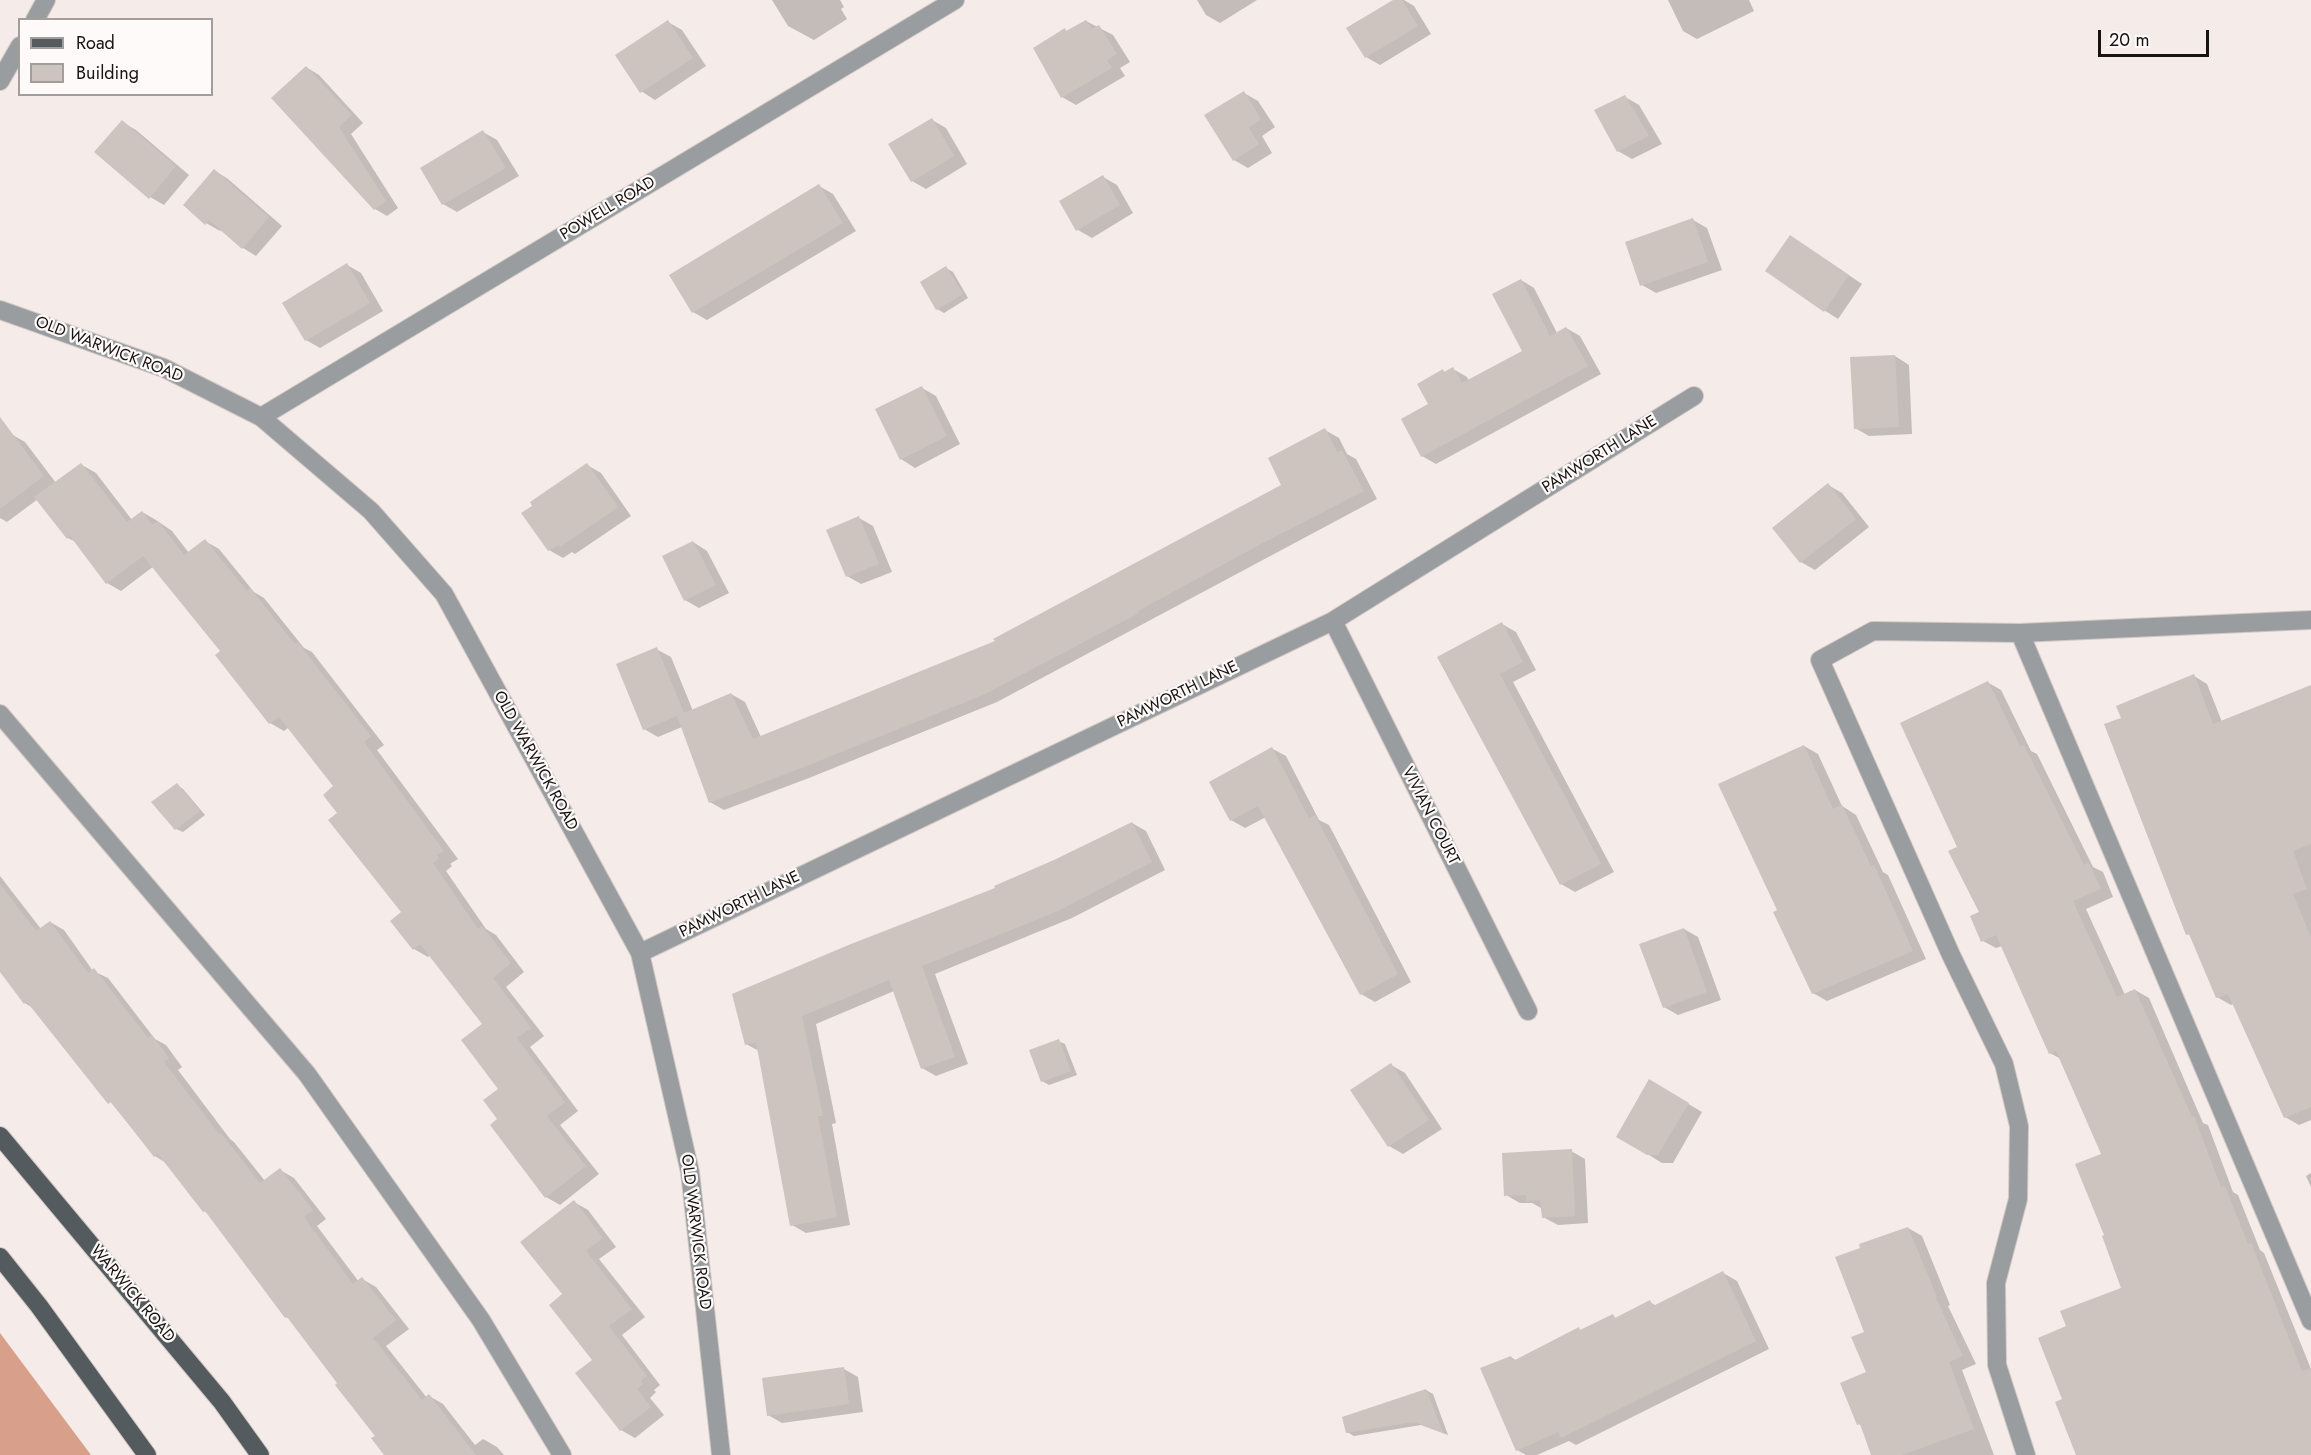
<!DOCTYPE html>
<style>
body{margin:0}
#map{position:relative;width:2311px;height:1455px;overflow:hidden;background:#f5ebe8;font-family:Jost,sans-serif}
canvas{display:block}
.legend{position:absolute;left:18px;top:18px;width:195px;height:78px;box-sizing:border-box;background:#fefaf9;border:2px solid #a19e9c;margin:0;padding:8px 10px;list-style:none;font-size:18px;color:#161311}
.legend li{display:flex;align-items:center;gap:12px;height:30px}
.legend b{width:30px;border:2px solid #a19e9c}
.scale{position:absolute;left:2098px;top:30px;width:111px;height:27px;box-sizing:border-box;border:3px solid #161311;border-top:0;padding-left:8px;font-size:18px;line-height:21px;white-space:nowrap;color:#161311;-webkit-text-stroke:4px #fefaf9;paint-order:stroke}
</style>
<div id="map">
<canvas width="2311" height="1455"></canvas>
<ul class="legend">
<li><b style="height:8px;background:#545b5e"></b>Road</li>
<li><b style="height:16px;background:#cdc3bf"></b>Building</li>
</ul>
<div class="scale">20 m</div>
</div>
<script>
const ctx = document.querySelector('canvas').getContext('2d');
ctx.lineJoin = 'round';
function fillPath(path, color) {
  ctx.fillStyle = color;
  ctx.fill(path, 'evenodd');
}
function shape(rows) {
  const path = new Path2D();
  for (const r of rows) {
    path.moveTo(r[0], r[1]);
    for (let i = 2; i < r.length; i += 2) path.lineTo(r[i], r[i + 1]);
  }
  return path;
}
function trace(path, color, width, dash) {
  ctx.strokeStyle = color;
  ctx.lineWidth = width;
  ctx.lineCap = dash ? 'butt' : 'round';
  ctx.setLineDash(dash || []);
  ctx.stroke(path);
}
function drawText(font, color, halo, rows, align = 'center') {
  ctx.font = font + ' Jost,sans-serif';
  ctx.lineWidth = 4.5;
  ctx.setLineDash([]);
  ctx.textBaseline = 'middle';
  ctx.strokeStyle = halo;
  ctx.fillStyle = color;
  for (const [text, x, y, turn = 0] of rows) {
    ctx.save();
    ctx.translate(x, y);
    ctx.rotate((+turn || 0) * Math.PI / 180);
    ctx.textAlign = isNaN(turn) ? turn : align;
    if (halo) ctx.strokeText(text, 0, 0);
    ctx.fillText(text, 0, 0);
    ctx.restore();
  }
}
fillPath(shape([
 [0,1333,91,1455,0,1455]
]), '#d89f8a');
fillPath(shape([
 [772,0,840,0,844,7,841,9,847,19,814,40,788,26],
 [1197,0,1257,0,1220,23,1206,15],
 [1396,0,1404,0,1414,6,1431,34,1380,65,1366,57],
 [1668,0,1749,0,1754,11,1697,39,1683,31],
 [1086,21,1113,35,1130,62,1120,68,1125,76,1076,105,1062,97,1065,30,1068,32],
 [668,22,682,30,706,66,655,100,641,91],
 [306,67,319,75,363,123,351,134,398,208,387,216,375,209],
 [1244,93,1258,101,1275,127,1262,136,1272,153,1248,168,1234,160],
 [1625,97,1639,105,1662,144,1632,159,1618,151],
 [932,120,946,128,967,164,926,189,912,181],
 [122,122,136,130,189,175,164,205,150,197],
 [483,132,497,140,519,176,457,212,443,204],
 [214,170,228,179,282,226,256,256,243,248,222,229,220,231,206,223],
 [1103,177,1117,185,1133,213,1092,238,1078,230],
 [819,186,833,194,856,231,707,320,693,312],
 [1693,220,1707,228,1722,270,1656,293,1642,285],
 [1804,245,1862,284,1838,319,1824,310],
 [347,265,361,273,383,311,320,348,306,340],
 [946,268,953,272,968,298,944,313,937,309],
 [1521,280,1534,288,1557,333,1566,328,1580,336,1601,374,1436,464,1422,456,1430,405,1443,371,1446,373,1453,369,1467,377,1469,381,1524,351],
 [1895,356,1909,365,1912,434,1869,436,1855,428],
 [922,388,936,396,960,444,915,468,901,459,877,409],
 [1325,430,1339,438,1347,454,1356,459,1377,499,997,702,809,778,724,810,710,802,682,727,658,737,644,729,656,649,671,657,693,711,731,694,745,702,761,737,997,642,1283,485],
 [11,434,25,442,56,483,82,465,96,473,132,520,142,512,156,520,172,531,189,553,205,541,219,549,254,592,264,598,304,648,312,652,384,745,377,750,458,859,450,864,452,866,446,871,486,929,496,935,524,972,506,987,544,1036,530,1047,578,1111,560,1125,599,1174,560,1205,546,1197,499,1120,500,1089,484,1024,431,955,428,957,414,949,404,912,339,813,336,787,289,727,284,731,270,723,222,651,154,566,121,591,107,583,76,542,68,538,38,499,7,522,0,518,0,442],
 [587,465,601,473,631,516,575,554,572,552,563,558,549,550],
 [1828,485,1842,493,1869,527,1815,570,1801,562],
 [859,518,873,526,892,572,861,584,847,576],
 [693,542,707,551,729,593,699,608,685,600],
 [1502,624,1516,632,1536,670,1513,682,1614,872,1575,892,1561,884,1439,658],
 [2194,676,2207,684,2222,722,2311,687,2311,1120,2299,1125,2285,1117,2234,1004,2231,1005,2217,997,2192,936,2187,934,2123,718],
 [1987,682,2001,690,2031,751,2037,754,2093,867,2103,872,2113,897,2086,909,2125,995,2135,990,2149,998,2203,1123,2208,1125,2233,1192,2238,1195,2260,1250,2264,1253,2311,1369,2311,1455,2083,1455,2064,1400,2068,1327,2122,1288,2106,1236,2103,1154,2061,1059,2050,1053,2002,946,1996,948,1983,941,1981,912,1959,847],
 [1804,746,1818,754,1842,806,1856,815,1883,872,1888,875,1926,959,1827,1001,1813,993,1779,911],
 [1271,748,1286,756,1319,820,1329,825,1411,982,1375,1002,1361,994,1266,817,1245,828,1231,820],
 [177,785,183,789,205,815,183,832,176,829],
 [1132,823,1146,831,1165,870,1072,918,935,974,968,1064,936,1076,922,1068,894,991,816,1024,836,1123,832,1124,850,1225,806,1233,792,1225,759,1051,746,1044,997,889],
 [0,876,41,929,50,922,64,930,93,971,108,978,155,1039,166,1045,182,1067,178,1070,230,1139,234,1142,265,1181,280,1170,294,1178,326,1219,317,1226,359,1282,362,1279,376,1287,409,1329,386,1346,427,1398,429,1396,443,1404,475,1445,483,1439,497,1447,504,1455,386,1455,377,1436,339,1383,291,1320,286,1317,210,1215,204,1211,166,1163,155,1156,34,1009,25,1003,0,969],
 [1684,929,1698,937,1721,1000,1678,1015,1664,1007],
 [1058,1041,1065,1044,1077,1075,1049,1085,1042,1081],
 [1391,1065,1405,1073,1442,1129,1403,1154,1389,1146],
 [1650,1081,1702,1112,1673,1163,1662,1163,1618,1136],
 [1571,1151,1585,1159,1588,1223,1558,1225,1543,1217,1541,1208,1532,1203,1520,1203,1506,1195],
 [2311,1173,2311,1187,2306,1176],
 [574,1202,588,1210,616,1247,599,1259,645,1317,622,1335,660,1385,654,1390,656,1392,650,1398,664,1415,635,1438,621,1430,594,1360,564,1295],
 [1908,1228,1922,1236,1950,1305,1948,1306,1976,1364,1962,1370,1994,1455,1873,1455,1862,1426,1859,1424,1868,1372,1866,1333],
 [1723,1273,1737,1281,1769,1349,1576,1445,1569,1441,1537,1455,1526,1455,1517,1450,1511,1357,1517,1361,1579,1329,1582,1331,1613,1316,1617,1319,1650,1302,1656,1306],
 [844,1369,858,1377,863,1412,782,1423,768,1415],
 [1426,1390,1433,1394,1448,1435,1421,1425,1354,1436,1347,1432]
]), '#0003');
fillPath(shape([
 [1393,0,1402,0,1418,26,1365,58,1346,28],
 [668,20,693,58,640,93,615,55],
 [1086,20,1092,29,1099,25,1117,54,1107,60,1112,68,1061,98,1033,48,1065,28,1066,31],
 [306,66,352,115,339,127,386,201,374,210,271,98],
 [1244,91,1261,119,1249,128,1259,144,1233,161,1204,115],
 [1625,95,1649,136,1617,152,1594,110],
 [932,118,954,156,911,182,888,144],
 [122,120,176,166,149,199,94,152],
 [483,130,506,168,442,205,420,168],
 [214,169,269,217,242,249,209,220,205,225,183,205],
 [1103,175,1120,205,1076,231,1059,201],
 [819,184,843,223,692,313,669,275],
 [1693,218,1708,262,1640,286,1625,242],
 [1790,235,1849,275,1824,312,1765,271],
 [347,263,370,303,305,341,282,303],
 [946,266,963,294,936,310,920,282],
 [1521,279,1550,336,1566,327,1588,366,1421,457,1401,419,1428,404,1417,384,1443,369,1444,372,1453,367,1462,383,1522,351,1492,294],
 [1895,355,1899,427,1854,429,1850,357],
 [922,386,947,436,900,460,875,409],
 [0,417,44,476,0,509],
 [1325,428,1337,452,1342,450,1364,491,1261,544,1138,611,1139,613,983,695,794,771,709,803,677,716,731,693,753,739,995,641,993,639,1281,485,1268,458],
 [81,463,127,522,142,511,152,525,158,521,184,555,205,539,247,591,250,588,295,644,298,642,327,680,371,736,364,742,444,851,437,855,439,858,433,863,478,929,482,926,511,963,493,978,531,1028,517,1038,565,1102,547,1116,586,1166,545,1198,490,1125,497,1119,483,1100,498,1089,461,1040,482,1024,420,944,413,950,390,921,401,912,328,820,337,813,323,795,333,786,279,717,269,724,215,655,220,651,143,556,106,584,70,536,67,539,34,497],
 [587,463,618,507,560,547,558,545,548,551,521,513,532,506,530,502],
 [1828,483,1856,519,1800,563,1772,528],
 [859,516,879,564,846,577,826,530],
 [693,541,716,585,684,601,662,556],
 [1502,622,1523,662,1500,674,1601,864,1560,885,1437,657],
 [657,647,684,713,643,730,616,664],
 [2194,674,2213,724,2311,685,2311,844,2293,851,2307,889,2293,894,2311,937,2311,1107,2284,1118,2228,994,2216,998,2189,934,2186,935,2104,724,2121,718,2116,706],
 [1988,681,2020,746,2024,745,2084,865,2089,863,2101,889,2073,901,2117,997,2135,989,2192,1117,2194,1116,2221,1187,2225,1186,2248,1244,2251,1243,2302,1371,2311,1368,2311,1455,2076,1455,2055,1402,2062,1399,2038,1338,2066,1326,2060,1311,2121,1288,2102,1236,2104,1235,2075,1164,2101,1154,2056,1051,2049,1054,1996,935,1981,942,1970,916,1979,912,1948,851,1957,847,1900,723],
 [1804,745,1833,809,1842,805,1871,866,1874,865,1913,951,1812,994,1773,912,1777,910,1718,784],
 [1272,747,1309,818,1315,815,1398,974,1360,995,1258,806,1230,821,1209,782],
 [177,783,200,811,175,830,151,802],
 [1132,822,1152,862,1058,911,922,966,955,1057,921,1069,889,980,802,1016,823,1116,818,1116,837,1217,790,1226,756,1042,745,1045,732,994,851,944,995,888,994,886,1054,860],
 [0,884,36,931,50,921,88,973,94,968,148,1038,152,1035,169,1058,164,1062,219,1134,220,1132,260,1183,280,1168,313,1210,304,1217,353,1284,362,1277,396,1320,373,1338,422,1400,429,1394,476,1455,384,1455,371,1438,375,1436,335,1385,337,1383,287,1317,285,1318,205,1211,203,1212,158,1154,154,1157,111,1102,108,1104,27,1002,24,1004,0,972],
 [1684,928,1707,992,1663,1008,1639,944],
 [1059,1039,1071,1071,1041,1082,1029,1050],
 [1391,1063,1429,1120,1388,1147,1350,1090],
 [1649,1079,1689,1103,1658,1155,1647,1155,1616,1137],
 [1572,1149,1575,1216,1542,1218,1540,1200,1526,1201,1526,1195,1504,1196,1502,1153],
 [574,1200,603,1238,586,1251,632,1309,609,1326,647,1376,641,1381,643,1384,637,1389,651,1407,620,1431,575,1373,592,1360,549,1305,562,1294,520,1242],
 [1908,1227,1937,1297,1936,1298,1963,1356,1949,1362,1974,1429,1902,1455,1871,1455,1860,1424,1857,1425,1840,1383,1866,1372,1851,1337,1864,1332,1835,1257,1860,1248,1859,1244],
 [1723,1271,1756,1341,1561,1438,1558,1432,1516,1451,1480,1368,1511,1356,1513,1361,1579,1327,1580,1330,1613,1314,1615,1318,1650,1300,1653,1306],
 [844,1367,849,1404,767,1416,762,1378],
 [1426,1389,1443,1433,1414,1422,1346,1433,1342,1417]
]), '#cdc3bf');
const minor = shape([
 [35,20,46,0],
 [0,81,20,46],
 [0,310,164,368,261,417,371,511,444,594,640,953,690,1172,721,1455],
 [261,417,955,0],
 [1333,621,1528,1011],
 [2020,633,2311,1321],
 [0,714,307,1074,481,1320,562,1455],
 [640,953,1333,621,1694,396],
 [2026,1455,1997,1365,1996,1283,2018,1199,2019,1126,2004,1064,1951,955,1820,660,1873,631,2020,633,2311,620]
]);
const major = shape([
 [0,1136,222,1402,260,1455],
 [0,1257,39,1306,147,1455]
]);
trace(minor, '#d1c8c6', 20);
trace(major, '#d1c8c6', 20);
trace(minor, '#999d9f', 18);
trace(major, '#545b5e', 18);
drawText('16px', '#161311', '#fefaf9', [
 ["POWELL ROAD",608,209,-31],
 ["OLD WARWICK ROAD",109,350,21],
 ["PAMWORTH LANE",1600,455,-32],
 ["PAMWORTH LANE",1178,695,-26],
 ["OLD WARWICK ROAD",535,761,61],
 ["VIVIAN COURT",1430,816,63],
 ["PAMWORTH LANE",740,905,-26],
 ["OLD WARWICK ROAD",695,1232,83],
 ["WARWICK ROAD",132,1294,50]
]);
</script>
